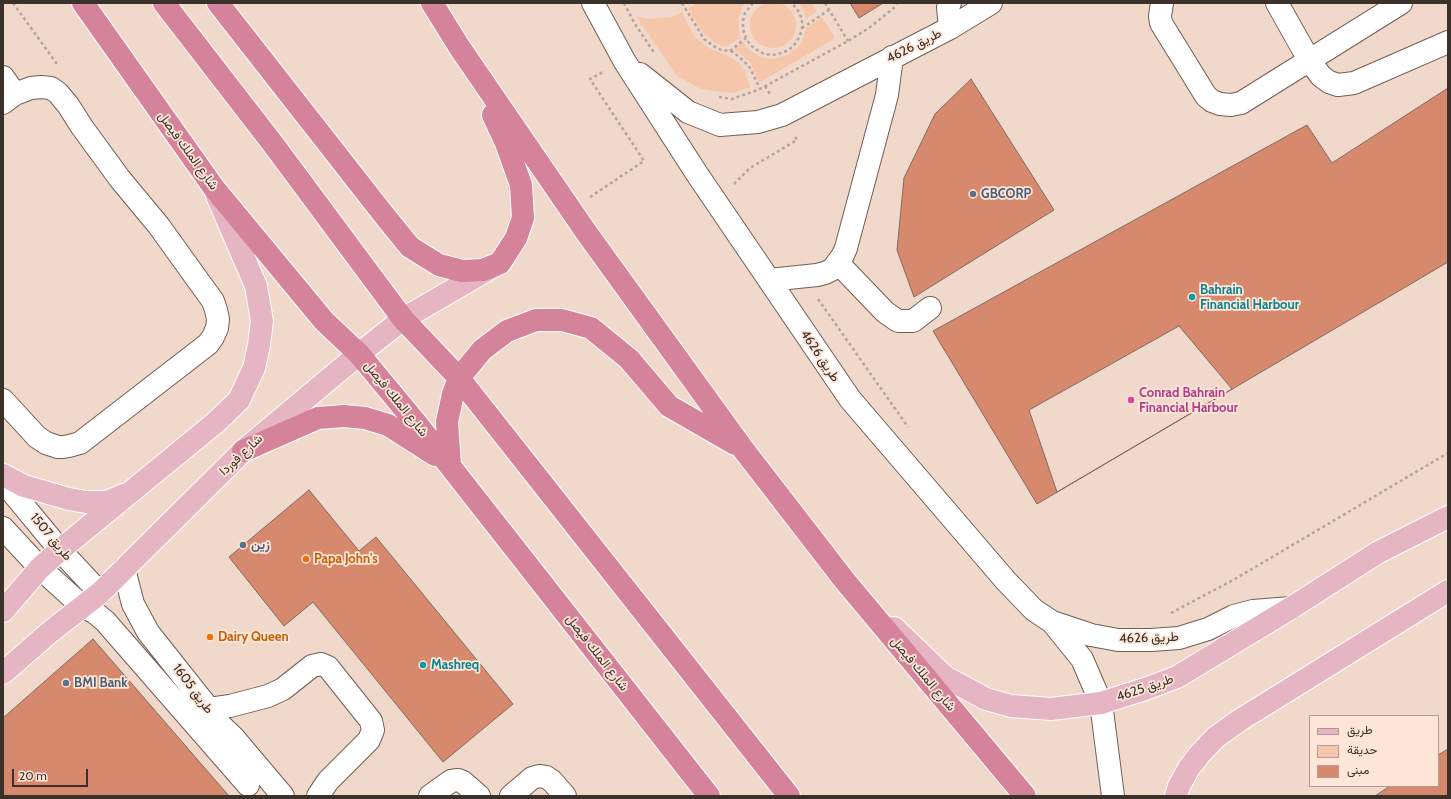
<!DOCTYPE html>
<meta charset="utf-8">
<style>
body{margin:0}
#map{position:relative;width:1451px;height:799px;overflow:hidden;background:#f0d9cb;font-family:Cabin,Vazirmatn,sans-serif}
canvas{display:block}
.frame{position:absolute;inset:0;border:4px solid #3a312b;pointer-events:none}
.legend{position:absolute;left:1309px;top:715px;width:130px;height:72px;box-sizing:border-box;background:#fde6d8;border:1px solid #af9e93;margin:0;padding:5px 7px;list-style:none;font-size:12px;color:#3a312b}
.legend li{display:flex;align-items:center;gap:8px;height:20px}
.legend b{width:20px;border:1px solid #af9e93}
.scale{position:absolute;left:12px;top:769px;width:76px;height:18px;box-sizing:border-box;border:2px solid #3a312b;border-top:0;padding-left:5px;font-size:12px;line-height:14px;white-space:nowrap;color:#3a312b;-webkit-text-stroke:3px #fde6d8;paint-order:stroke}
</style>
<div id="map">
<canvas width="1451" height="799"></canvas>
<div class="frame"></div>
<ul class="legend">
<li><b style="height:5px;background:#e5b5c3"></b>طريق</li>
<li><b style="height:11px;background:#f5c6a9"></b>حديقة</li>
<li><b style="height:11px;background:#d7896e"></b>مبنى</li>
</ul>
<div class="scale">20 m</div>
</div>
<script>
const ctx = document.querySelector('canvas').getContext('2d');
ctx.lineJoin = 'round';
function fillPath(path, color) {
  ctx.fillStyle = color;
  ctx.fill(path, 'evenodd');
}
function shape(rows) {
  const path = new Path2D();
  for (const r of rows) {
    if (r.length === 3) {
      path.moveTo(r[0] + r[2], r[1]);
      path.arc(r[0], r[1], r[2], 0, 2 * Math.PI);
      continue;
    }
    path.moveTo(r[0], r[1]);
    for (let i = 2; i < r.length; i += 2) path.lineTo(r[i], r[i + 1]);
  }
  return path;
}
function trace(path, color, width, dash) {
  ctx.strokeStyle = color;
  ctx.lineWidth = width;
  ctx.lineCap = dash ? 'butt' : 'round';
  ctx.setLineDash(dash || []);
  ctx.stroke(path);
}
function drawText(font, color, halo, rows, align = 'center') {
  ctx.font = font + ' Cabin,Vazirmatn,sans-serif';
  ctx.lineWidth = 3.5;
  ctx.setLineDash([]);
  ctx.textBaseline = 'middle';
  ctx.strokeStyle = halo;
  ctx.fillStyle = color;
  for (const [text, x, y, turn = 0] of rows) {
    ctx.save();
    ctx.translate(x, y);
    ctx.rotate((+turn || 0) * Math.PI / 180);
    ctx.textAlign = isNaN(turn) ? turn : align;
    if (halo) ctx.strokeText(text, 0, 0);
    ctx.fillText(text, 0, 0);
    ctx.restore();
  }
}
fillPath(shape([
 [773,25,23],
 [697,3,746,3,742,7,739,17,739,31,741,38,726,46,721,46,714,42,704,34,688,9],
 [799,3,812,3,817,11,806,19,803,10],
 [682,12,694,36,709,48,729,56,739,63,745,71,750,87,732,93,713,91,701,89,677,76,636,16,648,19,661,18,672,17],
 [822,17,835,38,759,83,750,62,734,49,743,42,748,49,760,57,774,59,787,55,798,47,802,42,806,28]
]), '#f5c6a9');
const building = shape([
 [850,3,883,3,859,18,850,3],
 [971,79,1054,210,914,297,897,250,904,178,935,114,971,79],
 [1448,88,1448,262,1037,504,933,331,1307,125,1332,163,1448,88],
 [1179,326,1232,389,1057,492,1029,410,1179,326],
 [309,490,359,551,376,537,513,704,443,762,313,602,284,626,229,557,309,490],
 [93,639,229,796,3,796,3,718,93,639],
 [1448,749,1448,796,1375,796,1390,786,1438,786,1438,755,1448,749]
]);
fillPath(building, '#d7896e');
trace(building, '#806961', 1);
const minor = shape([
 [593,3,625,62,697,174,850,399,1006,581,1034,610,1052,622,1091,635,1118,640,1151,640,1179,638,1208,629,1234,616,1253,611,1291,608],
 [950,3,948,7,950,28],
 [1162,3,1160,16,1161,23,1206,96,1212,101,1220,104,1231,105,1241,103,1401,3],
 [1277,3,1309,60,1321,76,1329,82,1338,85,1354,83,1448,42],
 [640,74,688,112,720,125,758,122,782,115,950,28,991,3],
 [3,77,15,94],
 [3,103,15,94,31,88,41,87,51,88,58,93,68,105,82,127,120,179,159,226,197,279,213,301,216,310,218,319,217,328,213,337,208,344,80,443,69,446,63,447,58,447,46,443,37,437,3,400],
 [838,263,885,312,898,321,913,321,930,308],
 [769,280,817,275,825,273,833,269,843,255,846,248,887,95,892,57],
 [3,481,60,550,100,593],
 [3,528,40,568,83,607,94,612,105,621,248,785],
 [124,569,133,604,148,632,209,709,214,719,234,738,283,796],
 [1052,622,1082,659,1101,703,1113,796],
 [209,709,230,706,268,696,283,689,312,666,321,664,328,667,371,721,373,730,369,740,328,781,318,796],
 [430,796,451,781,458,780,463,782,479,796],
 [511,796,532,778,539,776,546,777,552,781,565,796]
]);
const major = shape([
 [3,475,24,486,69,499,86,502,107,502,123,495],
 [3,611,40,568,60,550,215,423,239,400,254,368,259,345,262,321,256,286,217,196],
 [894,628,945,677,986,699,1011,706,1051,709,1101,703,1145,689,1177,677,1291,608,1377,553,1448,517],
 [3,673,50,632,100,593,243,451,359,354,403,319,494,266],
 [1176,796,1179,786,1189,768,1199,755,1216,737,1240,720,1448,591]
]);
const highway = shape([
 [83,3,214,188,324,321,359,354,417,424,709,796],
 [164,3,273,144,403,319,459,378,789,796],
 [218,3,384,215,410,247,439,265,462,271,483,270,500,263,516,238,523,218,521,185,506,143,493,115],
 [432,3,460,48,586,232,743,449,845,581,1025,796],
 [243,451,318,418,344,416,365,418,388,425,435,455],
 [450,465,447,422,453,394,459,378,482,350,507,331,536,320,562,320,591,328,629,359,669,406,735,444]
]);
trace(minor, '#715e52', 24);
trace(major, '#fff', 24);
trace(highway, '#fff', 24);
trace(shape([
 [13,3,57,64],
 [624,3,635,24,655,54],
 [682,3,704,39,718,49,733,52,744,61,750,68,760,89],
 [753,3,745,13,743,21,743,29,746,38,750,45,757,50,764,54,773,55,781,53,789,50,795,44,800,36,802,28,802,20,799,12,792,3],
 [825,3,848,41],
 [802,28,829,10],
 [730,51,746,38],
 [765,86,770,94],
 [719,97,732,99,760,89,848,41,869,28,895,7,897,3],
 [734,184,750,168,797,140,795,136],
 [590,197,644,161,590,79,603,72],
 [818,299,908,427],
 [1171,613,1235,579,1448,453]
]), '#b6a498', 2.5, [3, 3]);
trace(minor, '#fff', 22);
trace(major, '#e5b5c3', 22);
trace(highway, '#d4839b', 22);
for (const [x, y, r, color] of [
 [973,194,4,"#5c6f8a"],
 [1192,297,4,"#0f9aa8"],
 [1131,400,4,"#d1479c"],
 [243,545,4,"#5c6f8a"],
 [306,559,4,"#e8710a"],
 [210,637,4,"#e8710a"],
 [423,665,4,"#0f9aa8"],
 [66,683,4,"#5c6f8a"]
]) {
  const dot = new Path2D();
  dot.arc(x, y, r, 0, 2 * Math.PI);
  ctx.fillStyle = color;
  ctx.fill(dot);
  trace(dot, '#fde6d8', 1.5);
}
drawText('13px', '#3a312b', '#fde6d8', [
 ["طريق 4626",914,46,-27],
 ["شارع الملك فيصل",188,151,54],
 ["طريق 4626",820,356,56],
 ["شارع الملك فيصل",396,399,51],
 ["شارع فوردا",241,455,-43],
 ["طريق 1507",51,537,50],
 ["طريق 4626",1149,638,-2],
 ["شارع الملك فيصل",597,653,52],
 ["شارع الملك فيصل",923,674,50],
 ["طريق 4625",1145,688,-19],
 ["طريق 1605",193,689,53]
]);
drawText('bold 13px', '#4e5e75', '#fde6d8', [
 ["GBCORP",981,194],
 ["زين",251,545],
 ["BMI Bank",74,683]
], 'left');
drawText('bold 13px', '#0d838f', '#fde6d8', [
 ["Bahrain",1200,290],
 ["Financial Harbour",1200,305],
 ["Mashreq",431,665]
], 'left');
drawText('bold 13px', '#b23c85', '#fde6d8', [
 ["Conrad Bahrain",1139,393],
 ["Financial Harbour",1139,408]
], 'left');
drawText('bold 13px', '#c56008', '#fde6d8', [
 ["Papa John's",314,559],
 ["Dairy Queen",218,637]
], 'left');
</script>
